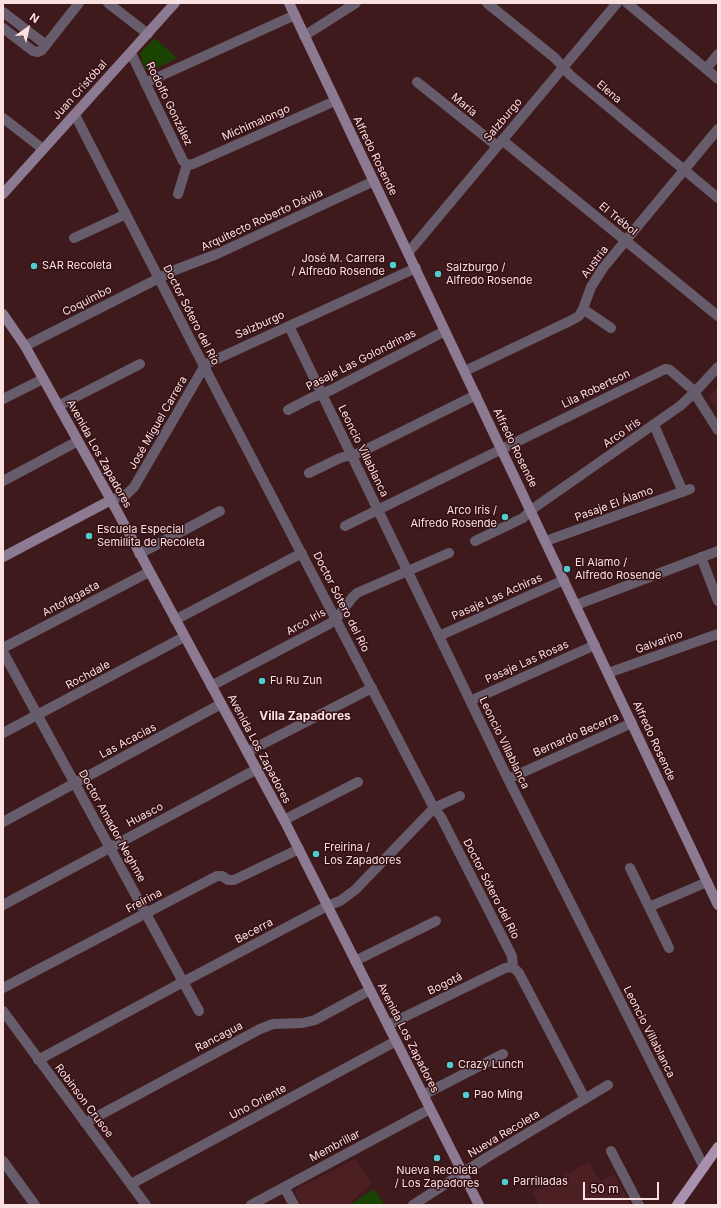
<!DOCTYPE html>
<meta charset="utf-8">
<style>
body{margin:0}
#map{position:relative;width:721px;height:1208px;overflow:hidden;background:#3f1a1d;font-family:Inter,sans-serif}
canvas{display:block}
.frame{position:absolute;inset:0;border:4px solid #fae0e0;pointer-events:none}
.north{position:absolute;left:8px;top:8px;width:40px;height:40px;-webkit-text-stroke:3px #341014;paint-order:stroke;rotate:33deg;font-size:11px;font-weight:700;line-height:16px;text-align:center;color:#fae0e0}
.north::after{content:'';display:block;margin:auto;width:14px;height:18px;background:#fae0e0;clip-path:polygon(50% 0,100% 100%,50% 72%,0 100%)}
.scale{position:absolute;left:583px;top:1182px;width:76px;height:18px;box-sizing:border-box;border:2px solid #fae0e0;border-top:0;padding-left:5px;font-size:12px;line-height:14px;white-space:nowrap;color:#fae0e0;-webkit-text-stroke:3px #341014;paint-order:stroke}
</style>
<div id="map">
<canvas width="721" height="1208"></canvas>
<div class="frame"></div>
<div class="north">N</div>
<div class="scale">50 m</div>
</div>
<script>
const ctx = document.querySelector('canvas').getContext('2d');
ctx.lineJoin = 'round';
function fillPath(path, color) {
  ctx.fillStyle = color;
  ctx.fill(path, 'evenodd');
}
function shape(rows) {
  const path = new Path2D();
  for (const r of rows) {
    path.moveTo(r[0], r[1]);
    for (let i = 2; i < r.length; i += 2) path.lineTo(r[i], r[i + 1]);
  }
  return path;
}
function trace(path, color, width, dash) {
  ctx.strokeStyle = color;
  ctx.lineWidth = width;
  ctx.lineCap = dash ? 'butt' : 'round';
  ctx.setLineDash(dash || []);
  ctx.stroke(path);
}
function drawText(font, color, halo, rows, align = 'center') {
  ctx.font = font + ' Inter,sans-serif';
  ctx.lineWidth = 3;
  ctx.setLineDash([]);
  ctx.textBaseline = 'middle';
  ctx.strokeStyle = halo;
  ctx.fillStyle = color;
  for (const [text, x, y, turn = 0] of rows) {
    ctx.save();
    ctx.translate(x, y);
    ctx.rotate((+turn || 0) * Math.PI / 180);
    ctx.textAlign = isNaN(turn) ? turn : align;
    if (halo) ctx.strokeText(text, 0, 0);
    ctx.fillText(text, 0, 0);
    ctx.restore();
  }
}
fillPath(shape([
 [718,387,718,411,708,398],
 [356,1159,371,1183,348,1205,301,1205,296,1195,296,1189],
 [589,1162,600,1181,614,1174,631,1205,539,1205,532,1192]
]), '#4c1f23');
fillPath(shape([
 [155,38,177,58,151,71,144,68,140,53],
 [374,1189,385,1205,350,1205]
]), '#184300');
trace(shape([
 [108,3,148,34],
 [487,3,555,58,570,75,718,198],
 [627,3,718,79],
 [3,12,46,45],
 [3,28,33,51,38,52,42,50,79,3],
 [304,36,356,3],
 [131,53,183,161,187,165],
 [706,69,718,54],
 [417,82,497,146],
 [145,83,295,15],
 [75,115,208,374,434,808,441,817,512,956,513,967],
 [3,118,43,149],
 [502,140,718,316],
 [187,165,193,164,335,101],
 [178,194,187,165],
 [74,238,126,214],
 [408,253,617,3],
 [583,309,611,328],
 [289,326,508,779,704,1167],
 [25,346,175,270,217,254,374,181],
 [465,371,572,320,579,316,583,309,591,287,603,268,718,129],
 [3,399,43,379],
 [58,406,140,364],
 [288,410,311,398,331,390,445,331],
 [654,425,683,492],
 [309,473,340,458,359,453,476,395],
 [3,481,78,441],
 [111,500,127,494,134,487,204,367,208,363,416,268],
 [345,526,665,369,670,370,692,389,718,430],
 [475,541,523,518,531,510,680,406,694,393,718,367],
 [546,541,690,489],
 [139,554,220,511],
 [701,557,718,601],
 [576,605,718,551],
 [175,620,302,553],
 [439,636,564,580],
 [3,648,149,572],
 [3,652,199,1011],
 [608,673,718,634],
 [211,686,329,624,336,619,352,598,357,593,449,553],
 [470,701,595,645],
 [3,733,184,637],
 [247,752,372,688],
 [508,779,632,723],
 [284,820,358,782],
 [3,822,221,704],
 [630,868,669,948],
 [3,905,257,769],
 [649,907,707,882],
 [355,961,436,921],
 [513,967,519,973,585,1099],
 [3,988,217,876,222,876,228,880,234,880,299,849],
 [3,1011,146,1205],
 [388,1025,505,968,513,967],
 [38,1060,183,982,327,906,340,901,355,890,434,808,460,796],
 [423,1095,503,1054],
 [85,1123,260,1029,273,1024,303,1023,315,1020,370,990],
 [611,1151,639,1205],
 [3,1161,35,1205],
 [131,1184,396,1041],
 [284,1187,294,1205],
 [251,1205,430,1109],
 [413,1205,486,1158,608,1085]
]), '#675c6b', 10);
trace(shape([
 [289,3,718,905],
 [3,194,175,3],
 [3,314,25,346,111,500,284,820,479,1205],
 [3,557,111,500]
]), '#8b7a91', 10);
trace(shape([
 [677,1205,718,1147]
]), '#a791af', 10);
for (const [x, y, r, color] of [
 [393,265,4,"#52cdcf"],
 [34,266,4,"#52cdcf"],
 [438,274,4,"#52cdcf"],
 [505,517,4,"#52cdcf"],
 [89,536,4,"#52cdcf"],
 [567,569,4,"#52cdcf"],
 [262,681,4,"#52cdcf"],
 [316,854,4,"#52cdcf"],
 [450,1065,4,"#52cdcf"],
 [466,1095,4,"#52cdcf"],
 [437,1158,4,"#52cdcf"],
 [505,1182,4,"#52cdcf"]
]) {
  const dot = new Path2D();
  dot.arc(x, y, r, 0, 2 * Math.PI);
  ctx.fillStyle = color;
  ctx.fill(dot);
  trace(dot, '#341014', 1.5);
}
drawText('11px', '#fae0e0', '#341014', [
 ["Juan Cristóbal",80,90,-48],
 ["Elena",609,92,40],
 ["Rodolfo González",169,104,64],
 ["María",464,105,39],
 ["Salzburgo",503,120,-50],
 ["Michimalongo",256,123,-24],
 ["Alfredo Rosende",375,156,64],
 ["El Trébol",618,219,39],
 ["Arquitecto Roberto Dávila",262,220,-25],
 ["Austria",595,262,-53],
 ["Coquimbo",87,301,-27],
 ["Doctor Sótero del Río",191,315,63],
 ["Salzburgo",260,325,-24],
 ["Pasaje Las Golondrinas",361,360,-27],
 ["Lila Robertson",596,389,-26],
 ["José Miguel Carrera",158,423,-60],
 ["Arco Iris",622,433,-35],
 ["Alfredo Rosende",515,448,64],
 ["Leoncio Villablanca",363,451,64],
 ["Avenida Los Zapadores",99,454,61],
 ["Pasaje El Álamo",614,504,-20],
 ["Pasaje Las Achiras",497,597,-24],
 ["Antofagasta",71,599,-28],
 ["Doctor Sótero del Río",341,602,63],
 ["Arco Iris",306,622,-29],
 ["Galvarino",659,642,-20],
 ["Pasaje Las Rosas",527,662,-24],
 ["Rochdale",88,675,-28],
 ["Bernardo Becerra",576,735,-24],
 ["Las Acacias",128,741,-28],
 ["Alfredo Rosende",654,741,65],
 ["Leoncio Villablanca",504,743,64],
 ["Avenida Los Zapadores",259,749,62],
 ["Huasco",145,815,-28],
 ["Doctor Amador Neghme",112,826,61],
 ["Doctor Sótero del Río",491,889,63],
 ["Freirina",144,901,-28],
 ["Becerra",254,931,-28],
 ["Bogotá",445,984,-26],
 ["Leoncio Villablanca",649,1032,63],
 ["Rancagua",219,1037,-28],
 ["Avenida Los Zapadores",408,1038,63],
 ["Robinson Crusoe",84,1101,53],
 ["Uno Oriente",258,1102,-28],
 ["Nueva Recoleta",504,1134,-31],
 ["Membrillar",335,1146,-28]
]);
drawText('11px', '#fae0e0', '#341014', [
 ["José M. Carrera",385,259,"right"],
 ["/ Alfredo Rosende",385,272,"right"],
 ["SAR Recoleta",42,266],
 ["Salzburgo /",446,268],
 ["Alfredo Rosende",446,281],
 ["Arco Iris /",497,511,"right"],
 ["Alfredo Rosende",497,524,"right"],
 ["Escuela Especial",97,530],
 ["Semillita de Recoleta",97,543],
 ["El Alamo /",575,563],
 ["Alfredo Rosende",575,576],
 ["Fu Ru Zun",270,681],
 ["Freirina /",324,848],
 ["Los Zapadores",324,861],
 ["Crazy Lunch",458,1065],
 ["Pao Ming",474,1095],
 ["Nueva Recoleta",437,1171,"center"],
 ["/ Los Zapadores",437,1184,"center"],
 ["Parrilladas",513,1182]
], 'left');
drawText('bold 12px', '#fae0e0', '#341014', [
 ["Villa Zapadores",305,716]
]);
</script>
